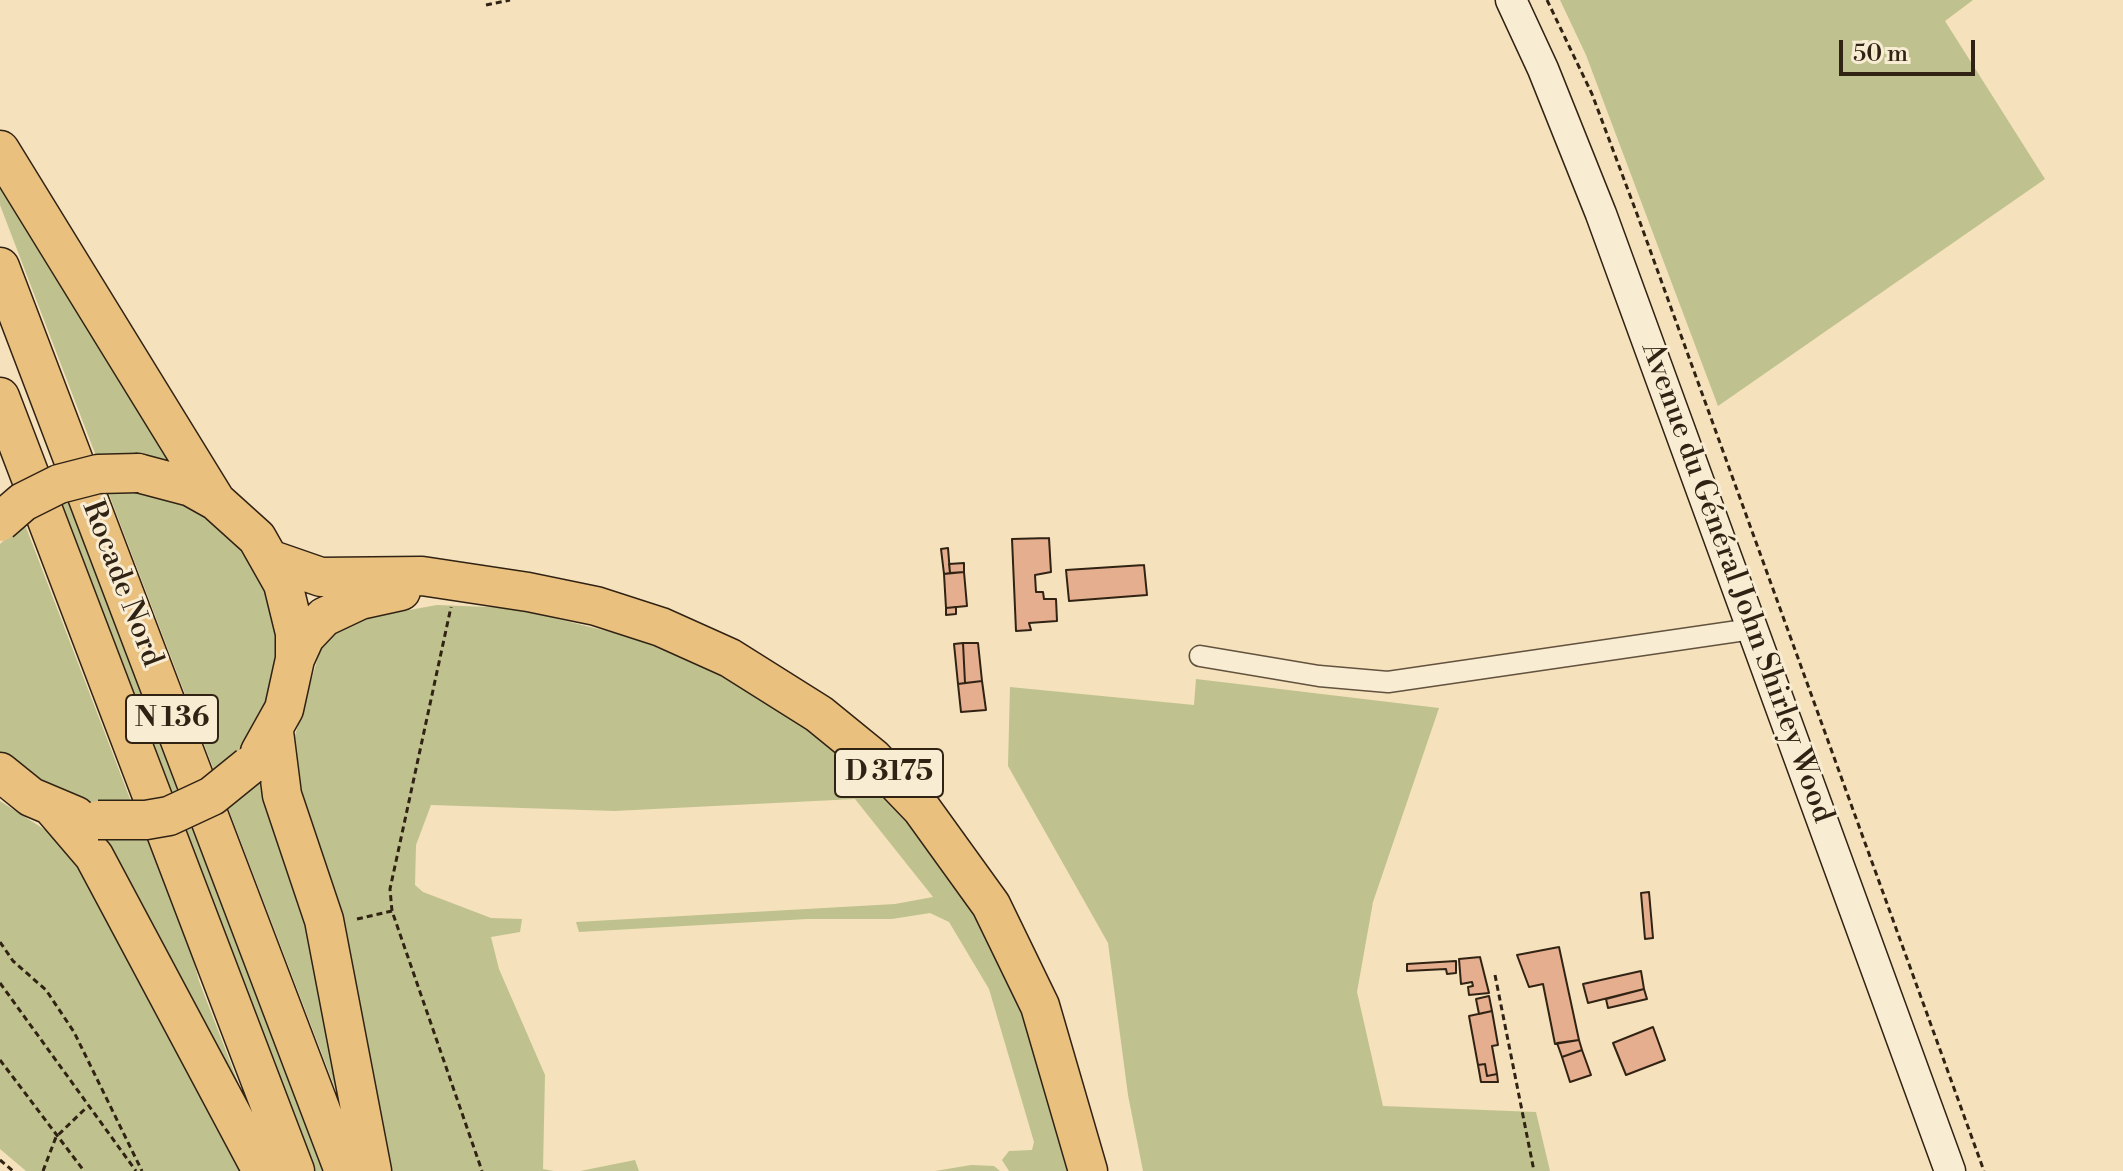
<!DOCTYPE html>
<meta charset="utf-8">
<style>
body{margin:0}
#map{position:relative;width:2123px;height:1171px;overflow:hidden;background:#f5e1bc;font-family:"Libre Bodoni",serif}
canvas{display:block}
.scale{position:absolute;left:1839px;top:40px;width:136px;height:36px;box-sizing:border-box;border:4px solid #312314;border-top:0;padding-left:10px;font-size:24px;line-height:28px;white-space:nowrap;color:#312314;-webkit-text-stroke:6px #f8ecd3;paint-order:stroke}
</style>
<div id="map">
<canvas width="2123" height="1171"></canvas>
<div class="scale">50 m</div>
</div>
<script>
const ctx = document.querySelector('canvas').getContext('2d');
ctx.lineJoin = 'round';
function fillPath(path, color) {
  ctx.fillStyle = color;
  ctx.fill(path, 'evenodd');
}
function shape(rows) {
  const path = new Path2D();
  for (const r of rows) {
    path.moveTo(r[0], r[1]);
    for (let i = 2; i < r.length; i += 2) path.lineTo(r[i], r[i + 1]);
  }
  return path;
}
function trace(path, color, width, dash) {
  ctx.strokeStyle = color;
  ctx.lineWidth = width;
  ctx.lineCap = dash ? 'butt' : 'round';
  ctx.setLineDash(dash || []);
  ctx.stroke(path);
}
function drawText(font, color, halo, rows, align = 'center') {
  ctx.font = font + ' "Libre Bodoni",serif';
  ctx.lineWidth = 6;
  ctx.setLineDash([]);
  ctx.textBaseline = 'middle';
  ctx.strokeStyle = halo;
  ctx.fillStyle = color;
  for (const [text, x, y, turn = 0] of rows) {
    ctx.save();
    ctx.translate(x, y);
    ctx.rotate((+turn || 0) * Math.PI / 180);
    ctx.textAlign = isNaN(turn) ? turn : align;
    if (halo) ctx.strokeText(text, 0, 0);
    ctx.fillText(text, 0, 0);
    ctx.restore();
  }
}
fillPath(shape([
 [1560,0,1973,0,1945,21,2045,179,1718,406,1586,55],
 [0,167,174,462,96,456,0,205],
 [107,489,135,489,177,497,239,539,270,592,280,666,254,739,215,773],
 [73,496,330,1171,309,1171,57,502],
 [24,522,132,804,80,802,14,767,0,752,0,544],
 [437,605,513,608,627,636,716,670,827,741,906,815,972,906,1017,991,1070,1171,1009,1171,1002,1160,1009,1151,1032,1150,1034,1142,989,989,949,922,930,913,892,919,807,919,579,932,576,922,895,904,933,897,855,799,614,811,431,805,416,845,415,885,423,892,491,918,522,919,520,932,491,937,499,969,545,1075,543,1169,554,1171,385,1171,289,756,324,637,371,617],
 [1196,679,1439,708,1373,902,1357,992,1383,1106,1536,1112,1550,1171,1143,1171,1128,1095,1108,943,1008,766,1010,687,1194,705],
 [263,777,302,872,343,1109,228,808],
 [0,801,69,845,248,1171,26,1171,0,1149],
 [151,838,187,937,199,981,258,1134,103,845,107,839],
 [635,1160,639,1171,580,1171],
 [971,1165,994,1166,1000,1171,935,1171]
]), '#bfc28e');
const building = shape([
 [1049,538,1051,572,1035,575,1036,592,1043,592,1044,599,1056,599,1057,621,1029,623,1031,630,1016,631,1012,539,1049,538],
 [948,548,950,573,944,574,941,549,948,548],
 [964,563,964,572,950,573,949,564,964,563],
 [1144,565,1147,595,1069,601,1066,570,1144,565],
 [964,572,967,606,946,608,944,574,964,572],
 [956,607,956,614,946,615,946,608,956,607],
 [963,643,978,643,982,681,965,683,963,643],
 [963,643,965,683,958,684,954,644,963,643],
 [982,681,986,710,961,712,958,684,982,681],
 [1649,892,1653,938,1645,939,1641,893,1649,892],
 [1559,947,1579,1040,1555,1044,1543,984,1529,987,1517,955,1559,947],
 [1480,957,1489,993,1469,995,1468,987,1473,986,1472,982,1461,984,1459,959,1480,957],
 [1456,961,1456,973,1447,974,1446,969,1407,971,1407,964,1456,961],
 [1641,971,1644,989,1588,1003,1583,984,1641,971],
 [1644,989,1647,999,1608,1008,1606,999,1644,989],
 [1489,996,1492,1011,1479,1014,1476,999,1489,996],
 [1492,1011,1498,1045,1492,1046,1497,1074,1487,1076,1485,1064,1478,1065,1469,1016,1492,1011],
 [1653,1027,1665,1060,1626,1075,1613,1043,1653,1027],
 [1579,1040,1582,1050,1562,1057,1557,1043,1579,1040],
 [1582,1050,1591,1075,1570,1082,1562,1057,1582,1050],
 [1485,1064,1487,1076,1497,1074,1498,1082,1481,1082,1478,1065,1485,1064]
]);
fillPath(building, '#e5ae8e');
trace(building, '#312314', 2);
const street = shape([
 [1200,656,1319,676,1388,682,1752,629]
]);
const secondary = shape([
 [1511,0,1543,69,1601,214,1950,1171]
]);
const highway = shape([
 [0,150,216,501],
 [0,267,344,1171],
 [0,397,295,1171],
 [138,473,191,487,216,501,257,538,283,584,295,633,295,659,284,709,260,752],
 [272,560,321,577,422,576,528,592,596,606,661,627,730,658,819,714,873,758,921,808,991,905,1040,1006,1088,1171],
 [295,659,305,637,324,617,360,600,401,591],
 [274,732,282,795,324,920,372,1171],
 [0,772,31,797,76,816],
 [53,808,94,856,262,1171]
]);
trace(street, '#62523e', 23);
trace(secondary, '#312314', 33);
trace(highway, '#312314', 41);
trace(shape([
 [1547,0,1592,94,1637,214,1984,1171],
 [486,5,510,0],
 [392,911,390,889,451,607],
 [357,919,392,911,482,1171],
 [0,942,13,961,46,990,74,1032,142,1171],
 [1495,975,1534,1171],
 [0,983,136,1171],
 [0,1060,84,1171],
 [0,1160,13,1171],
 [43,1171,56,1137,87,1107]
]), '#312314', 3, [6, 4]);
trace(street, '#f8ecd3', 20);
trace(secondary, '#f8ecd3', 30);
trace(highway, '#eac07e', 38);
const highwayBridge = shape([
 [0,522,23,502,59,484,98,474,138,473],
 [98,820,146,820,169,816,212,796,249,766]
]);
trace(highwayBridge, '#312314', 41, []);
trace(highwayBridge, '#eac07e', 38);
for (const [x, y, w] of [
 [172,719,92],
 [889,773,108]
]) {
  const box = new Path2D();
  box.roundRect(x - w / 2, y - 24, w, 48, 6);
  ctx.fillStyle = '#f8ecd3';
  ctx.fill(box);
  trace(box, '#312314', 2);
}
drawText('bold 28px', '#312314', null, [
 ["N 136",172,719],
 ["D 3175",889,773]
]);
drawText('30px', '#312314', '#f8ecd3', [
 ["Avenue du Général John Shirley Wood",1736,583,70],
 ["Rocade Nord",121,584,69]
]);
</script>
